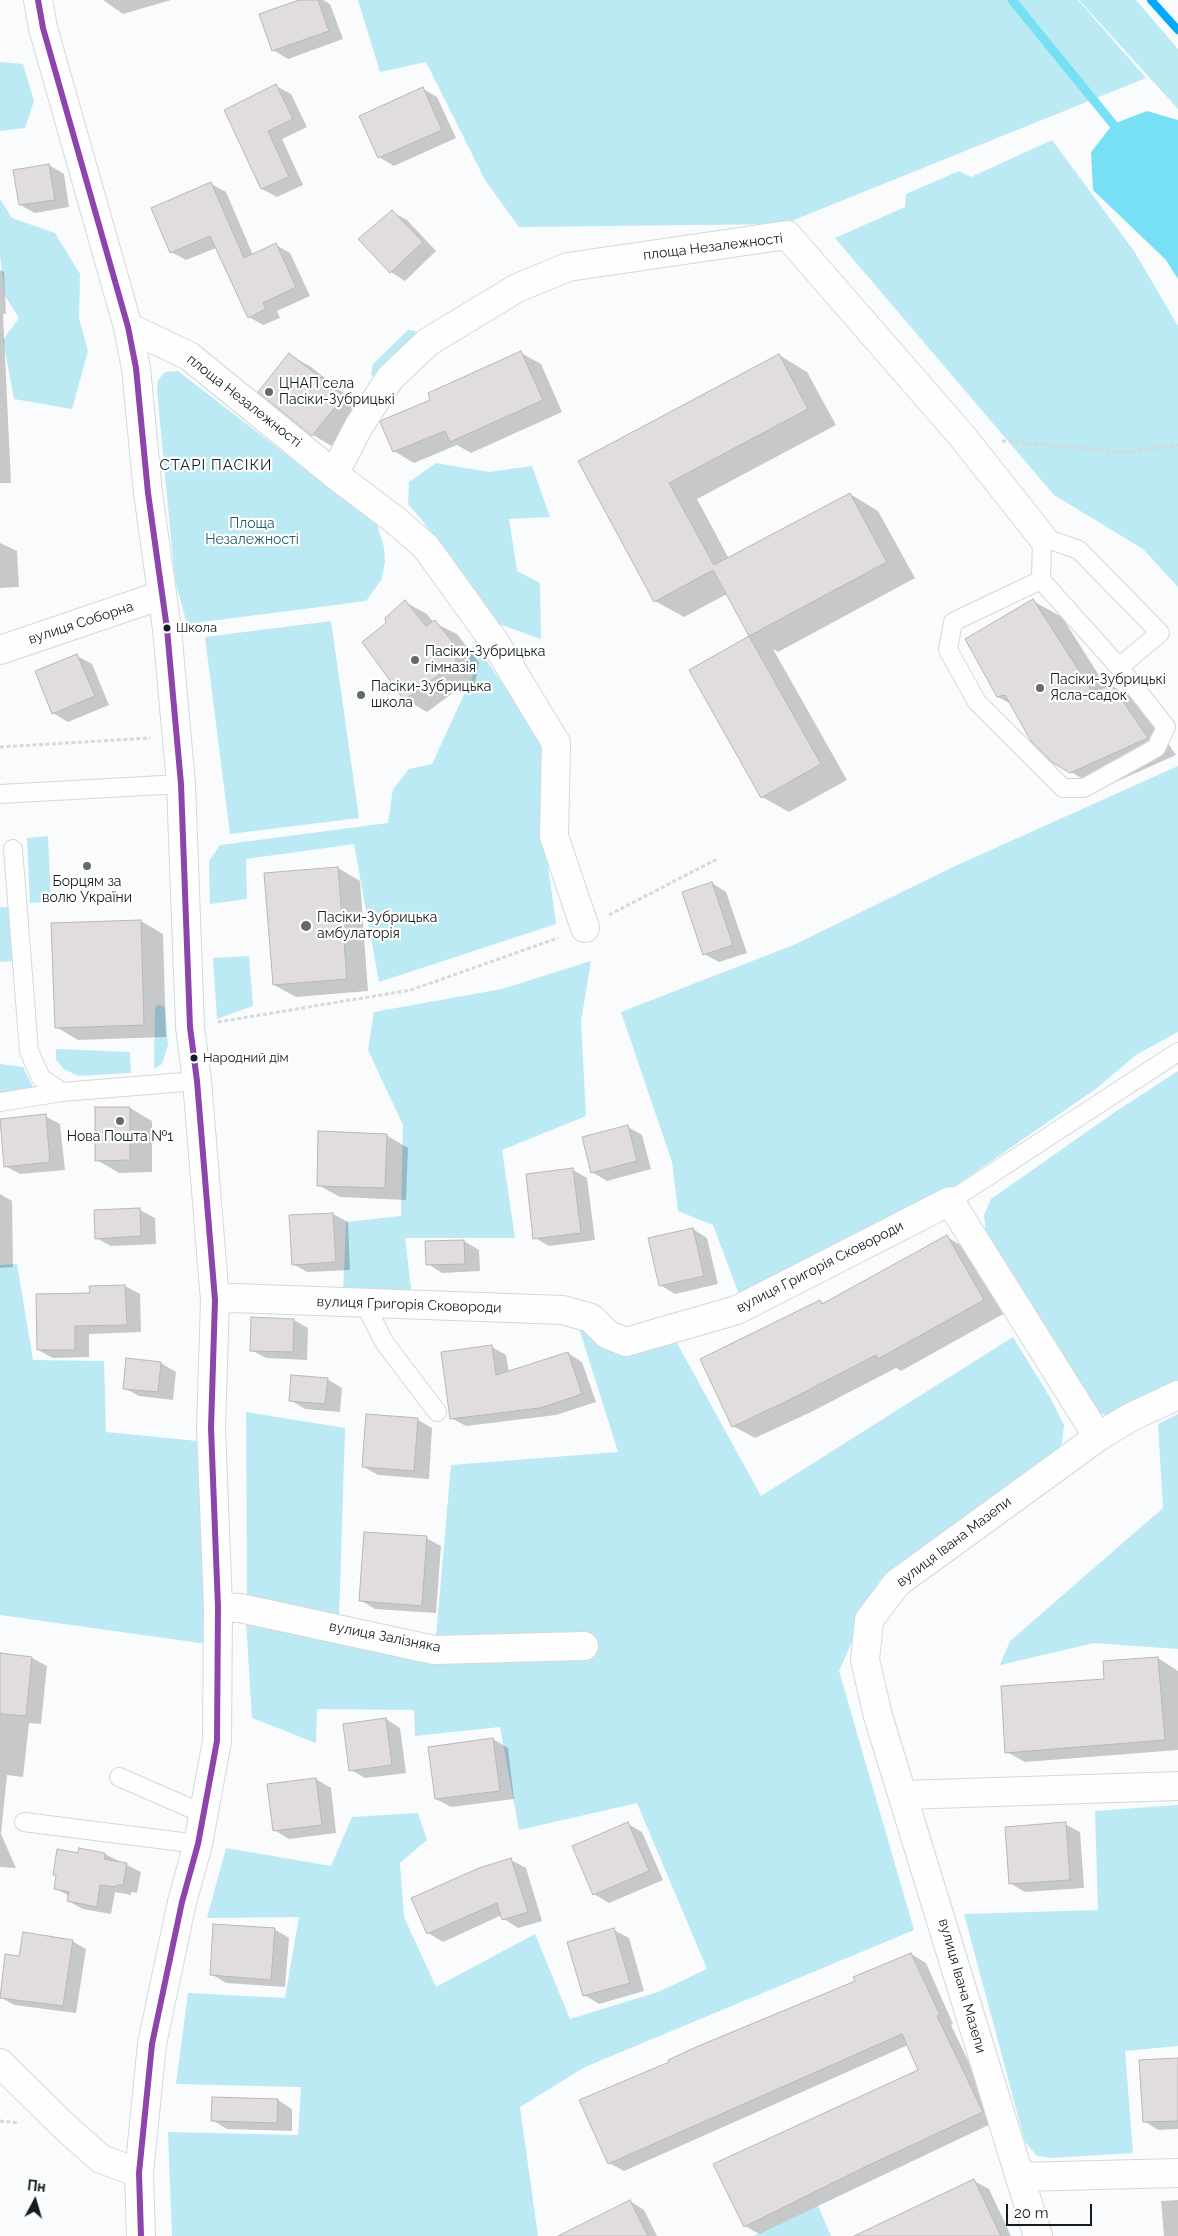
<!DOCTYPE html>
<meta charset="utf-8">
<style>
body{margin:0}
#map{position:relative;width:1178px;height:2236px;overflow:hidden;background:#f9fbfc;font-family:Raleway,sans-serif}
canvas{display:block}
.north{position:absolute;left:10px;top:2176px;width:50px;height:50px;-webkit-text-stroke:4px #fff;paint-order:stroke;rotate:6deg;font-size:14px;font-weight:700;line-height:20px;text-align:center;color:#131c1e}
.north::after{content:'';display:block;margin:auto;width:18px;height:22px;background:#131c1e;clip-path:polygon(50% 0,100% 100%,50% 72%,0 100%)}
.scale{position:absolute;left:1006px;top:2204px;width:86px;height:22px;box-sizing:border-box;border:2px solid #131c1e;border-top:0;padding-left:6px;font-size:15px;line-height:18px;white-space:nowrap;color:#131c1e;-webkit-text-stroke:4px #fff;paint-order:stroke}
</style>
<div id="map">
<canvas width="1178" height="2236"></canvas>
<div class="north">Пн</div>
<div class="scale">20 m</div>
</div>
<script>
const ctx = document.querySelector('canvas').getContext('2d');
ctx.lineJoin = 'round';
function fillPath(path, color) {
  ctx.fillStyle = color;
  ctx.fill(path, 'evenodd');
}
function shape(rows) {
  const path = new Path2D();
  for (const r of rows) {
    path.moveTo(r[0], r[1]);
    for (let i = 2; i < r.length; i += 2) path.lineTo(r[i], r[i + 1]);
  }
  return path;
}
function trace(path, color, width, dash) {
  ctx.strokeStyle = color;
  ctx.lineWidth = width;
  ctx.lineCap = dash ? 'butt' : 'round';
  ctx.setLineDash(dash || []);
  ctx.stroke(path);
}
function drawText(font, color, halo, rows, align = 'center') {
  ctx.font = font + ' Raleway,sans-serif';
  ctx.lineWidth = 4.5;
  ctx.setLineDash([]);
  ctx.textBaseline = 'middle';
  ctx.strokeStyle = halo;
  ctx.fillStyle = color;
  for (const [text, x, y, turn = 0] of rows) {
    ctx.save();
    ctx.translate(x, y);
    ctx.rotate((+turn || 0) * Math.PI / 180);
    ctx.textAlign = isNaN(turn) ? turn : align;
    if (halo) ctx.strokeText(text, 0, 0);
    ctx.fillText(text, 0, 0);
    ctx.restore();
  }
}
fillPath(shape([
 [358,0,1078,0,1146,78,784,224,519,227,485,180,426,62,380,72],
 [1079,0,1136,0,1178,49,1178,109],
 [0,62,23,64,34,101,25,128,0,131],
 [1052,140,1134,251,1178,326,1178,587,1143,549,1054,495,835,238,905,207,906,194,959,171,971,177],
 [0,199,12,218,55,233,80,274,79,318,88,351,72,409,14,399,3,340,19,318,5,296,0,256],
 [408,330,415,331,418,334,383,390,371,374,373,364],
 [178,371,377,525,384,547,385,563,381,580,366,601,187,624,175,580,157,391,158,380,165,372],
 [436,463,489,472,532,466,550,517,509,519,517,571,540,583,541,639,493,622,422,520,408,504,409,482],
 [331,621,359,818,230,834,205,637],
 [475,644,546,747,542,822,556,924,379,982,354,844,246,859,247,899,210,904,209,861,220,845,388,823,393,789,409,769,432,764,473,675,466,655],
 [1178,766,1178,1032,1136,1055,1097,1088,945,1193,740,1297,713,1225,678,1211,672,1162,621,1012,796,944,953,867],
 [48,836,51,902,30,903,27,838],
 [0,907,9,907,13,961,0,962],
 [249,956,253,1006,217,1019,213,958],
 [591,961,581,1021,586,1116,502,1150,515,1238,405,1238,412,1297,343,1293,346,1222,401,1216,403,1125,368,1050,374,1012,502,989],
 [158,1004,165,1007,168,1045,162,1064,154,1069,155,1008],
 [56,1049,130,1052,131,1073,78,1076,64,1069,56,1060],
 [0,1064,23,1067,34,1089,0,1093],
 [1178,1071,1178,1385,1112,1416,1094,1412,986,1235,984,1215,991,1199,1115,1112],
 [17,1264,33,1360,104,1361,106,1432,197,1441,206,1552,207,1644,0,1615,0,1265],
 [578,1325,631,1355,677,1343,761,1496,1013,1337,1051,1399,1064,1425,1061,1450,879,1581,839,1671,914,1930,585,2067,520,2107,538,2236,172,2236,168,2132,298,2135,301,2087,176,2084,188,1993,285,1998,299,1917,207,1918,226,1848,331,1866,352,1817,418,1813,427,1840,400,1863,404,1917,436,1987,535,1934,570,2019,658,1992,707,1969,637,1803,519,1830,500,1727,415,1736,414,1710,317,1709,316,1743,252,1718,246,1621,436,1637,451,1465,618,1452],
 [246,1412,345,1428,339,1620,247,1595],
 [1178,1414,1178,1649,1094,1643,1000,1665,1010,1641,1163,1508,1158,1424],
 [1178,1805,1178,2046,1125,2051,1133,2153,1052,2158,1037,2156,1025,2142,964,1914,1098,1910,1095,1811],
 [818,2206,831,2236,754,2236]
]), '#bbe9f4');
fillPath(shape([
 [1147,111,1178,120,1178,279,1166,260,1093,190,1091,152,1113,124]
]), '#78e0f4');
fillPath(shape([
 [103,0,171,0,123,14],
 [303,0,323,0,330,4,343,39,288,59,273,50],
 [276,86,291,94,307,127,282,139,303,185,277,197,262,189,225,110],
 [423,89,437,97,456,138,394,166,379,157],
 [49,165,64,174,69,207,35,213,20,205],
 [211,184,226,192,253,255,276,245,290,253,310,296,277,311,280,318,263,325,249,317,216,248,186,260,171,252],
 [392,212,407,220,436,251,405,281,391,272,360,239],
 [0,270,4,272,6,314,3,314,11,483,0,483],
 [521,353,541,364,562,412,471,453,457,445,414,463,394,451,432,401],
 [290,355,311,367,365,410,335,448,313,435,260,392],
 [779,355,807,372,836,425,697,499,729,559,850,494,878,511,915,578,778,652,773,649,847,780,789,812,762,797,690,670,750,637,727,594,684,617,655,601,580,462],
 [0,543,17,551,19,587,0,588],
 [1033,601,1062,617,1107,688,1112,686,1141,703,1176,755,1100,789,1054,762,1013,705,998,697],
 [405,602,427,614,433,622,457,634,479,663,475,684,468,682,427,712,405,699],
 [77,656,92,664,109,705,68,722,53,713],
 [338,868,360,881,368,991,296,997,274,985],
 [712,883,726,892,747,953,719,962,704,954],
 [141,921,163,934,166,1037,78,1040,56,1027],
 [130,1108,152,1121,152,1172,119,1173,97,1160],
 [45,1116,60,1124,65,1170,20,1174,5,1166],
 [628,1127,642,1135,651,1169,607,1181,592,1172],
 [386,1135,408,1148,406,1200,340,1197,318,1185],
 [573,1170,587,1178,595,1240,549,1246,535,1238],
 [0,1194,12,1201,13,1267,0,1268],
 [140,1210,155,1218,156,1244,111,1246,96,1238],
 [333,1214,348,1222,350,1270,307,1272,293,1264,290,1216],
 [693,1229,707,1238,718,1284,675,1294,660,1285],
 [947,1237,969,1250,1005,1313,901,1371,896,1368,811,1412,755,1438,733,1426,820,1301,825,1304],
 [464,1241,479,1250,480,1271,442,1273,428,1264,427,1242],
 [125,1286,140,1294,141,1332,89,1334,89,1357,53,1358,38,1350,91,1294],
 [294,1320,308,1328,307,1360,266,1358,251,1350],
 [492,1347,506,1355,509,1372,568,1353,582,1362,596,1402,556,1415,466,1426,451,1418],
 [127,1360,161,1363,176,1372,173,1400,139,1396,124,1388],
 [327,1379,342,1388,340,1412,305,1409,290,1400],
 [368,1416,418,1420,432,1428,429,1479,378,1475,364,1467],
 [426,1538,441,1546,436,1613,375,1609,360,1600],
 [0,1654,32,1658,47,1666,41,1724,29,1723,23,1777,7,1775,1,1834,16,1868,0,1867],
 [1158,1658,1178,1671,1178,1750,1025,1762,1007,1752,1105,1680,1104,1662],
 [386,1719,400,1728,406,1773,365,1778,351,1770],
 [493,1739,508,1748,514,1799,451,1807,436,1799],
 [316,1779,331,1788,336,1833,289,1839,274,1830],
 [628,1824,642,1832,663,1880,609,1903,594,1894],
 [1065,1824,1080,1832,1084,1888,1025,1892,1010,1883],
 [80,1850,105,1854,141,1872,137,1893,131,1892,131,1895,115,1892,111,1914,83,1909,68,1901,69,1896,55,1888,58,1876,54,1874,80,1854],
 [511,1860,526,1868,542,1921,518,1928,504,1919,502,1915,443,1942,428,1933],
 [274,1929,289,1938,285,1987,226,1983,211,1974],
 [614,1930,629,1938,644,1991,599,2004,584,1995],
 [72,1941,86,1949,76,2013,14,2005,0,1997,20,1957],
 [911,1954,926,1963,953,2024,951,2025,997,2121,759,2234,745,2226,920,2071,908,2045,624,2171,609,2163,670,2063,856,1981],
 [1178,2059,1178,2129,1158,2130,1144,2121],
 [278,2100,292,2109,292,2131,227,2129,212,2120],
 [974,2181,989,2189,1011,2236,862,2236],
 [1178,2200,1178,2236,1164,2236,1161,2201],
 [630,2201,644,2210,657,2236,597,2236]
]), '#0003');
trace(shape([
 [1012,0,1113,124]
]), '#78e0f4', 9);
const building = shape([
 [299,0,318,0,329,31,272,51,259,14,299,0],
 [276,84,293,119,268,131,289,177,261,189,224,110,276,84],
 [423,87,442,130,378,158,359,116,423,87],
 [49,164,55,200,19,205,13,170,49,164],
 [211,182,244,258,276,243,296,287,263,303,266,309,248,318,210,236,170,253,151,208,211,182],
 [392,210,423,242,390,273,358,239,392,210],
 [521,351,543,400,450,442,445,431,393,452,380,422,382,420,430,400,428,393,521,351],
 [289,353,344,396,312,436,258,392,289,353],
 [779,354,808,409,669,483,714,565,850,493,887,562,749,636,713,570,654,602,578,461,779,354],
 [1033,599,1092,691,1112,685,1148,738,1070,773,1053,763,1031,741,1005,695,997,697,965,639,1033,599],
 [405,600,426,626,435,620,458,649,453,672,446,670,404,700,362,642,386,623,385,618,405,600],
 [749,636,821,764,761,798,689,670,749,636],
 [77,654,95,696,52,714,35,671,77,654],
 [338,867,347,979,273,985,264,873,338,867],
 [712,882,733,945,703,955,682,892,712,882],
 [141,920,144,1025,55,1028,51,923,141,920],
 [95,1107,130,1107,130,1160,95,1161,95,1107],
 [46,1114,50,1162,4,1167,0,1119,46,1114],
 [628,1125,637,1161,591,1173,582,1137,628,1125],
 [318,1131,387,1134,385,1188,317,1186,318,1131],
 [573,1168,581,1233,533,1239,526,1174,573,1168],
 [140,1208,141,1236,95,1239,94,1210,140,1208],
 [333,1213,336,1262,292,1265,289,1215,333,1213],
 [693,1228,704,1276,659,1286,648,1238,693,1228],
 [947,1235,984,1300,878,1359,876,1355,789,1400,732,1427,700,1359,820,1300,822,1304,947,1235],
 [464,1240,465,1264,426,1265,425,1241,464,1240],
 [125,1285,127,1325,75,1326,75,1350,37,1350,36,1294,90,1293,89,1286,125,1285],
 [251,1317,294,1319,293,1352,250,1351,251,1317],
 [492,1345,496,1375,568,1352,582,1394,540,1408,450,1419,441,1352,492,1345],
 [126,1358,161,1362,158,1392,123,1389,126,1358],
 [291,1375,328,1378,325,1404,289,1401,291,1375],
 [366,1414,418,1418,414,1471,362,1467,366,1414],
 [364,1532,427,1536,422,1606,359,1601,364,1532],
 [0,1653,32,1657,26,1716,0,1714,0,1653],
 [1158,1657,1165,1740,1005,1753,1001,1686,1104,1679,1103,1661,1158,1657],
 [386,1718,392,1765,349,1771,343,1724,386,1718],
 [493,1738,500,1791,435,1799,428,1747,493,1738],
 [316,1778,322,1825,273,1831,267,1784,316,1778],
 [628,1822,649,1871,593,1895,572,1846,628,1822],
 [1066,1822,1070,1880,1009,1884,1005,1827,1066,1822],
 [79,1848,105,1853,104,1859,127,1863,123,1885,117,1885,117,1887,100,1885,97,1907,67,1901,69,1892,54,1889,56,1875,53,1875,57,1849,78,1853,79,1848],
 [511,1858,528,1912,502,1920,497,1903,427,1934,411,1898,479,1868,511,1858],
 [213,1924,275,1928,271,1980,210,1975,213,1924],
 [614,1928,630,1983,583,1996,567,1942,614,1928],
 [23,1932,73,1940,63,2006,0,1998,5,1954,19,1956,23,1932],
 [911,1953,940,2015,937,2016,983,2112,865,2167,744,2227,713,2164,918,2070,902,2034,608,2164,579,2100,669,2062,668,2060,696,2047,855,1981,853,1977,911,1953],
 [1178,2058,1178,2121,1143,2122,1139,2060,1178,2058],
 [212,2097,278,2099,277,2123,211,2121,212,2097],
 [974,2179,1001,2236,854,2236,917,2206,974,2179],
 [630,2200,648,2236,558,2236,630,2200]
]);
fillPath(building, '#e1dddd');
trace(building, '#bab6b7', 1);
const lane = shape([
 [1041,580,953,622,948,650,977,702,1063,788,1084,788,1156,748,1166,727,1119,667,1041,580,1042,537,1079,550,1160,633,1119,667],
 [0,794,181,784],
 [13,849,29,1051,41,1078,62,1092],
 [0,1102,62,1092,197,1081],
 [950,1201,1178,1052],
 [365,1304,384,1342,437,1412],
 [119,1777,204,1814],
 [24,1822,198,1844]
]);
const street = shape([
 [128,327,189,356,334,474,395,520,426,547,496,644,556,743,554,836,585,928],
 [334,474,359,426,390,378,428,342,517,288,568,267,787,235,962,436,1042,537],
 [0,650,162,595],
 [215,1300,234,1298,563,1310,591,1318,608,1335,626,1342,737,1310,950,1201,1098,1437],
 [218,1607,240,1608,434,1650,584,1646],
 [904,1795,1178,1786],
 [0,2063,65,2127,101,2159,139,2173],
 [1020,2177,1178,2173],
 [1038,2236,878,1716,865,1660,869,1620,897,1583,1098,1437,1129,1418,1178,1395]
]);
const secondary = shape([
 [38,0,43,28,128,327,136,368,148,493,167,629,181,784,190,1027,197,1081,215,1300,211,1428,218,1607,217,1741,198,1844,182,1902,152,2044,139,2173,141,2236]
]);
trace(lane, '#d3d8da', 20);
trace(street, '#d3d8da', 30);
trace(secondary, '#d3d8da', 30);
trace(shape([
 [1002,441,1125,452,1178,445],
 [0,747,150,738],
 [609,915,717,859],
 [218,1022,411,990,558,938],
 [0,2121,19,2123]
]), '#d7d8d8', 3, [4, 2.5]);
trace(lane, '#fefeff', 18);
trace(street, '#fefeff', 28);
trace(secondary, '#fefeff', 28);
trace(shape([
 [38,0,43,28,128,327,136,368,148,493,167,629,181,784,190,1027,197,1081,215,1300,211,1428,218,1607,217,1741,198,1844,182,1902,152,2044,139,2173,141,2236]
]), '#8e44ad', 6);
trace(shape([
 [1151,0,1178,30]
]), '#0af', 8);
for (const [x, y, r, color] of [
 [269,392,5,"#646a6c"],
 [167,628,4.5,"#131c1e"],
 [415,660,5,"#646a6c"],
 [1040,688,5,"#646a6c"],
 [361,695,5,"#646a6c"],
 [87,866,5,"#646a6c"],
 [306,926,6,"#646a6c"],
 [194,1058,4.5,"#131c1e"],
 [120,1121,5,"#646a6c"]
]) {
  const dot = new Path2D();
  dot.arc(x, y, r, 0, 2 * Math.PI);
  ctx.fillStyle = color;
  ctx.fill(dot);
  trace(dot, '#fff', 2);
}
drawText('13px', '#131c1e', '#fff', [
 ["Школа",176,628],
 ["Народний дім",203,1058]
], 'left');
drawText('14px', '#131c1e', '#fff', [
 ["площа Незалежності",713,247,-7],
 ["площа Незалежності",244,401,38],
 ["вулиця Соборна",81,623,-18],
 ["вулиця Григорія Сковороди",820,1267,-27],
 ["вулиця Григорія Сковороди",409,1305,2],
 ["вулиця Івана Мазепи",954,1542,-37],
 ["вулиця Залізняка",385,1637,11],
 ["вулиця Івана Мазепи",962,1986,74]
]);
drawText('14px', '#131c1e', '#fff', [
 ["ЦНАП села",279,384],
 ["Пасіки-Зубрицькі",279,400],
 ["Пасіки-Зубрицька",425,652],
 ["гімназія",425,668],
 ["Пасіки-Зубрицькі",1050,680],
 ["Ясла-садок",1050,696],
 ["Пасіки-Зубрицька",371,687],
 ["школа",371,703],
 ["Борцям за",87,882,"center"],
 ["волю України",87,898,"center"],
 ["Пасіки-Зубрицька",317,918],
 ["амбулаторія",317,934],
 ["Нова Пошта №1",120,1137,"center"]
], 'left');
drawText('14px', '#235d6a', '#fff', [
 ["Площа",252,524],
 ["Незалежності",252,540]
]);
ctx.letterSpacing = '1px';
drawText('15px', '#131c1e', '#fff', [
 ["СТАРІ ПАСІКИ",216,465]
]);
ctx.letterSpacing = '0px';
</script>
